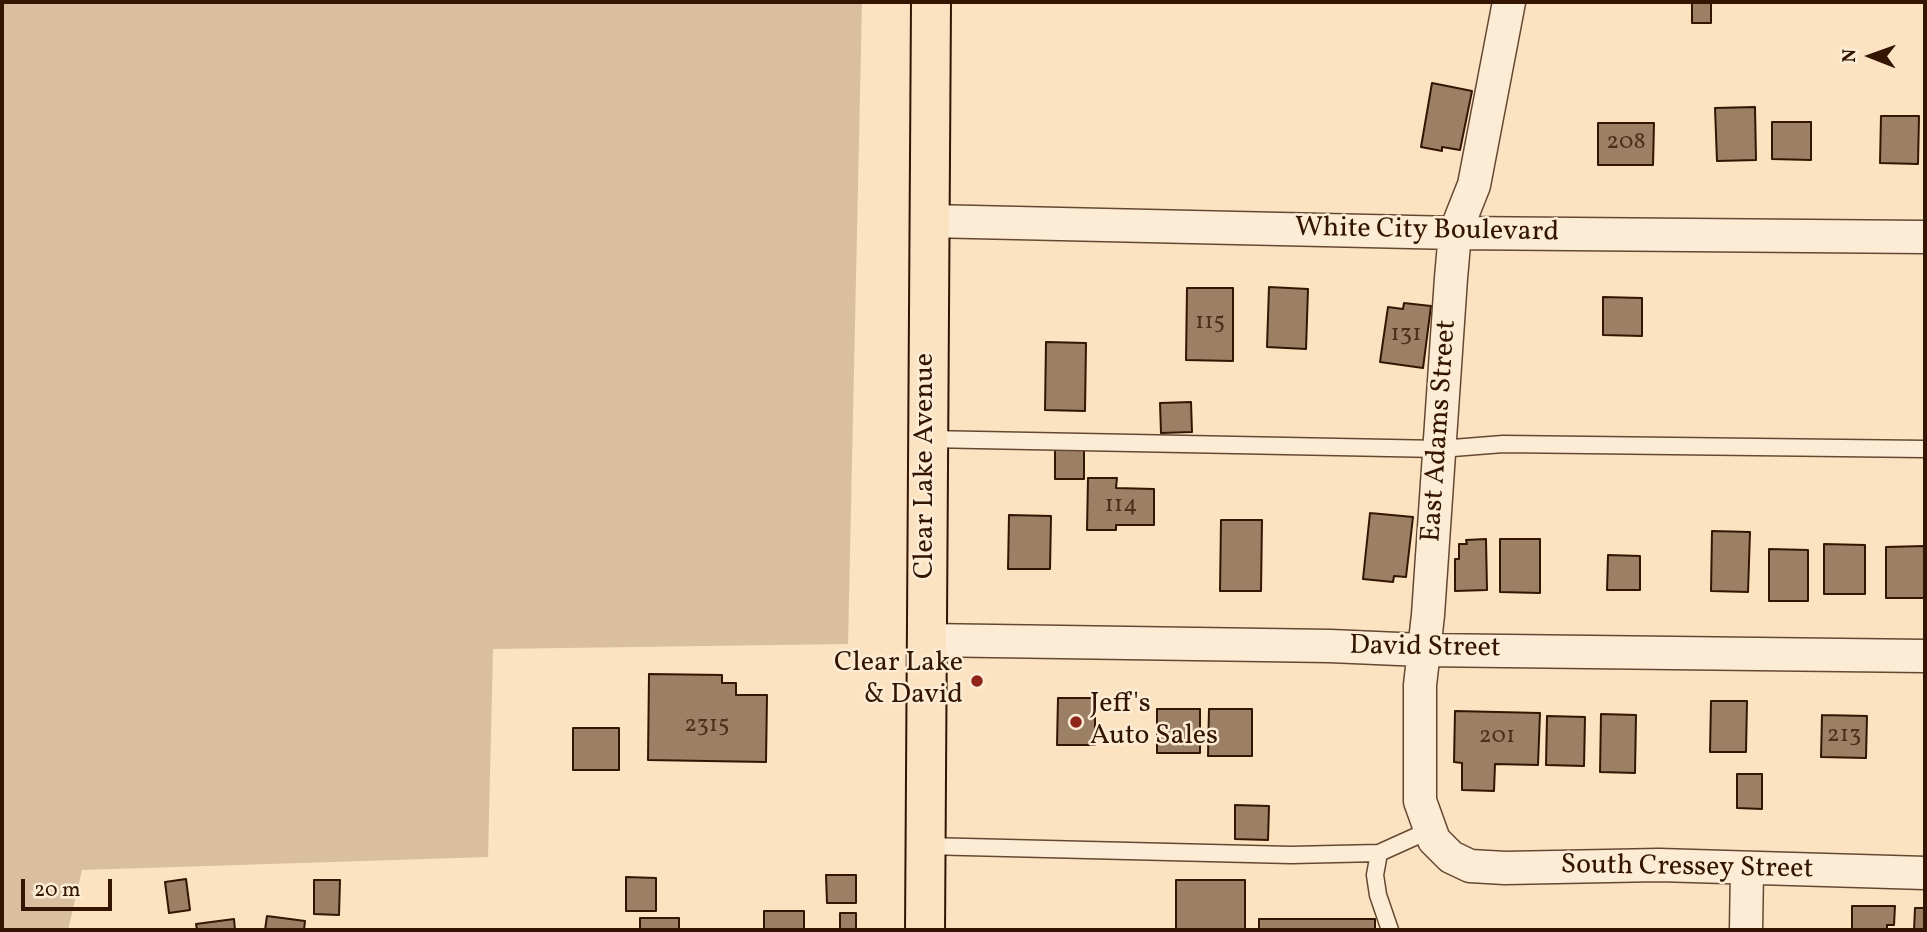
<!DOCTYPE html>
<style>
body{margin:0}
#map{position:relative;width:1927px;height:932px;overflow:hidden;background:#fbe2c0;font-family:Vollkorn,serif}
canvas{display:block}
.frame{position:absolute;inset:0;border:4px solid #331502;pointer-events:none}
.north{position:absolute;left:1836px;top:21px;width:70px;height:70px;-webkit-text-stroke:5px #fcecd6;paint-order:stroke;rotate:271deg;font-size:19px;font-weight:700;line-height:28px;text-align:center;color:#331502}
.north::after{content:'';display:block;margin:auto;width:24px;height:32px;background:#331502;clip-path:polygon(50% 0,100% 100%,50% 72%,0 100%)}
.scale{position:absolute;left:21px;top:879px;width:91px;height:32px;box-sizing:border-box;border:4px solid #331502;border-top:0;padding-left:9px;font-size:21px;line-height:24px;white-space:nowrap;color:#331502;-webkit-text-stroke:5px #fcecd6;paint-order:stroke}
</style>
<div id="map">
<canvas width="1927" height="932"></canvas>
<div class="frame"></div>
<div class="north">N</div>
<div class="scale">20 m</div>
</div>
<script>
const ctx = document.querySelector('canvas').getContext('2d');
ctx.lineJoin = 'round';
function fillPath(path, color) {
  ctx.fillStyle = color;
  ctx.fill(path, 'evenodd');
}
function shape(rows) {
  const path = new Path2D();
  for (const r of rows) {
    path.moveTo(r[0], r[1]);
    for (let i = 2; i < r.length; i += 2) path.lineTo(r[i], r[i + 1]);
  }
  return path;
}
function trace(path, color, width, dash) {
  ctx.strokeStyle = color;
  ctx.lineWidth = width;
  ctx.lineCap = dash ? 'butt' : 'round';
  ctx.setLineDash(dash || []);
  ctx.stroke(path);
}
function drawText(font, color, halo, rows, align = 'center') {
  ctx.font = font + ' Vollkorn,serif';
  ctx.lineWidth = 5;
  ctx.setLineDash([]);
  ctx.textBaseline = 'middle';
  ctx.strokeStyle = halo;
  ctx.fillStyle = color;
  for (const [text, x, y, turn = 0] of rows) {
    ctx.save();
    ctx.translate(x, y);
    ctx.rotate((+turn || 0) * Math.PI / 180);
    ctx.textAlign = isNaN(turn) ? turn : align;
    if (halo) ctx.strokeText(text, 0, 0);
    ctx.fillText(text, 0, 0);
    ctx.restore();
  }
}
fillPath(shape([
 [2,2,862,2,848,644,493,649,488,857,82,870,68,930,2,930]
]), '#d9bfa0');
const building = shape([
 [1692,2,1711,2,1711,23,1692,23,1692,2],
 [1432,83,1472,91,1460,150,1442,147,1442,151,1421,147,1432,83],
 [1755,107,1756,160,1717,161,1715,108,1755,107],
 [1881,116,1919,116,1918,164,1880,163,1881,116],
 [1772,122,1811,122,1811,160,1772,159,1772,122],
 [1598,123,1654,123,1653,165,1598,165,1598,123],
 [1269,287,1308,289,1306,349,1267,347,1269,287],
 [1187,288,1233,288,1233,361,1186,360,1187,288],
 [1603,297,1642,298,1642,336,1603,335,1603,297],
 [1404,303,1431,306,1423,368,1380,362,1388,307,1403,309,1404,303],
 [1046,342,1086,343,1085,411,1045,410,1046,342],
 [1191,402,1192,432,1161,433,1160,403,1191,402],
 [1055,448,1084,448,1084,479,1055,479,1055,448],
 [1088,478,1117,478,1116,488,1154,489,1154,525,1116,525,1116,530,1087,530,1088,478],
 [1370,513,1413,517,1406,577,1394,576,1393,582,1363,579,1370,513],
 [1009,515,1051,516,1050,569,1008,569,1009,515],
 [1221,520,1262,520,1261,591,1220,591,1221,520],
 [1712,531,1750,532,1748,592,1711,591,1712,531],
 [1486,539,1487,590,1455,591,1455,559,1459,559,1459,544,1467,544,1466,540,1486,539],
 [1500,539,1540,539,1540,593,1500,592,1500,539],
 [1824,544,1865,545,1865,594,1824,594,1824,544],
 [1924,546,1924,598,1886,598,1886,547,1924,546],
 [1769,549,1808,550,1808,601,1769,601,1769,549],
 [1608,555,1640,556,1640,590,1607,590,1608,555],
 [649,674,722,675,722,683,736,683,736,695,767,695,766,762,648,760,649,674],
 [1058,698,1095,698,1095,745,1057,745,1058,698],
 [1711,701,1747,701,1746,752,1710,752,1711,701],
 [1157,709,1200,709,1200,753,1157,753,1157,709],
 [1209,709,1252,709,1252,756,1208,756,1209,709],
 [1455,711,1540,713,1538,765,1495,764,1494,791,1462,790,1462,763,1454,762,1455,711],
 [1601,714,1636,715,1635,773,1600,772,1601,714],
 [1822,715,1867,716,1866,758,1821,757,1822,715],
 [1547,716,1585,717,1584,766,1546,765,1547,716],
 [573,728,619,728,619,770,573,770,573,728],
 [1737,774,1762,774,1762,809,1737,808,1737,774],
 [1235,805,1269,806,1268,840,1235,839,1235,805],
 [826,875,856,875,856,903,827,903,826,875],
 [626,877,656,878,656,911,626,911,626,877],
 [186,879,190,910,169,913,165,882,186,879],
 [314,880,340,880,339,915,314,914,314,880],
 [1176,880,1245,880,1245,930,1176,930,1176,880],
 [1852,906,1895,906,1894,925,1887,925,1887,930,1852,930,1852,906],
 [1915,908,1925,908,1925,930,1914,930,1915,908],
 [764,911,804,911,804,930,764,930,764,911],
 [840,913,856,913,856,930,840,930,840,913],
 [267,916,305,921,304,930,265,930,267,916],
 [640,918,679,918,679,930,640,930,640,918],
 [234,919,235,930,197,930,196,924,234,919],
 [1259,919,1375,919,1375,930,1259,930,1259,919]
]);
fillPath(building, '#9b8065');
trace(building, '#331502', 2);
const service = shape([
 [927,439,1440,449,1503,444,1925,449],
 [925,846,1291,855,1379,853,1430,830],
 [1379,853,1375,875,1378,895,1390,930]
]);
const minor = shape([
 [1509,2,1474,185,1455,233,1451,278,1428,615,1420,685,1420,801,1434,840,1451,857,1470,866,1505,868,1659,865,1925,873],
 [929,221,1455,233,1925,237],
 [926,640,1330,646,1422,650,1925,656],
 [1746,930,1747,869]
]);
const primary = shape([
 [925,930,931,2]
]);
trace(service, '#654832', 19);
trace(minor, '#654832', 35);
trace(primary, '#331502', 42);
trace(service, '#fcecd6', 16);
trace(minor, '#fcecd6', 32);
trace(primary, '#fbe2c0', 38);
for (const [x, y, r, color] of [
 [977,681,7,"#8f2418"],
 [1076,722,7,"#8f2418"]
]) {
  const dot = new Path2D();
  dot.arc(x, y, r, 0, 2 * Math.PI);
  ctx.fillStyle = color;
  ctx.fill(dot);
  trace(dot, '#fcecd6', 2.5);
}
drawText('24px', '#4d301b', null, [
 ["208",1626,144],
 ["115",1210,324],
 ["131",1406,336],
 ["114",1121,507],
 ["2315",707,727],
 ["213",1844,737],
 ["201",1497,738]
]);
drawText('28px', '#331502', '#fcecd6', [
 ["White City Boulevard",1427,232,1],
 ["East Adams Street",1441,431,-86],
 ["Clear Lake Avenue",927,466,-90],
 ["David Street",1425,649,1],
 ["South Cressey Street",1687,869,1]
]);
drawText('28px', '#331502', '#fcecd6', [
 ["Clear Lake",963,665],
 ["& David",963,697],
 ["Jeff's",1090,706,"left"],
 ["Auto Sales",1090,738,"left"]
], 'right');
</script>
